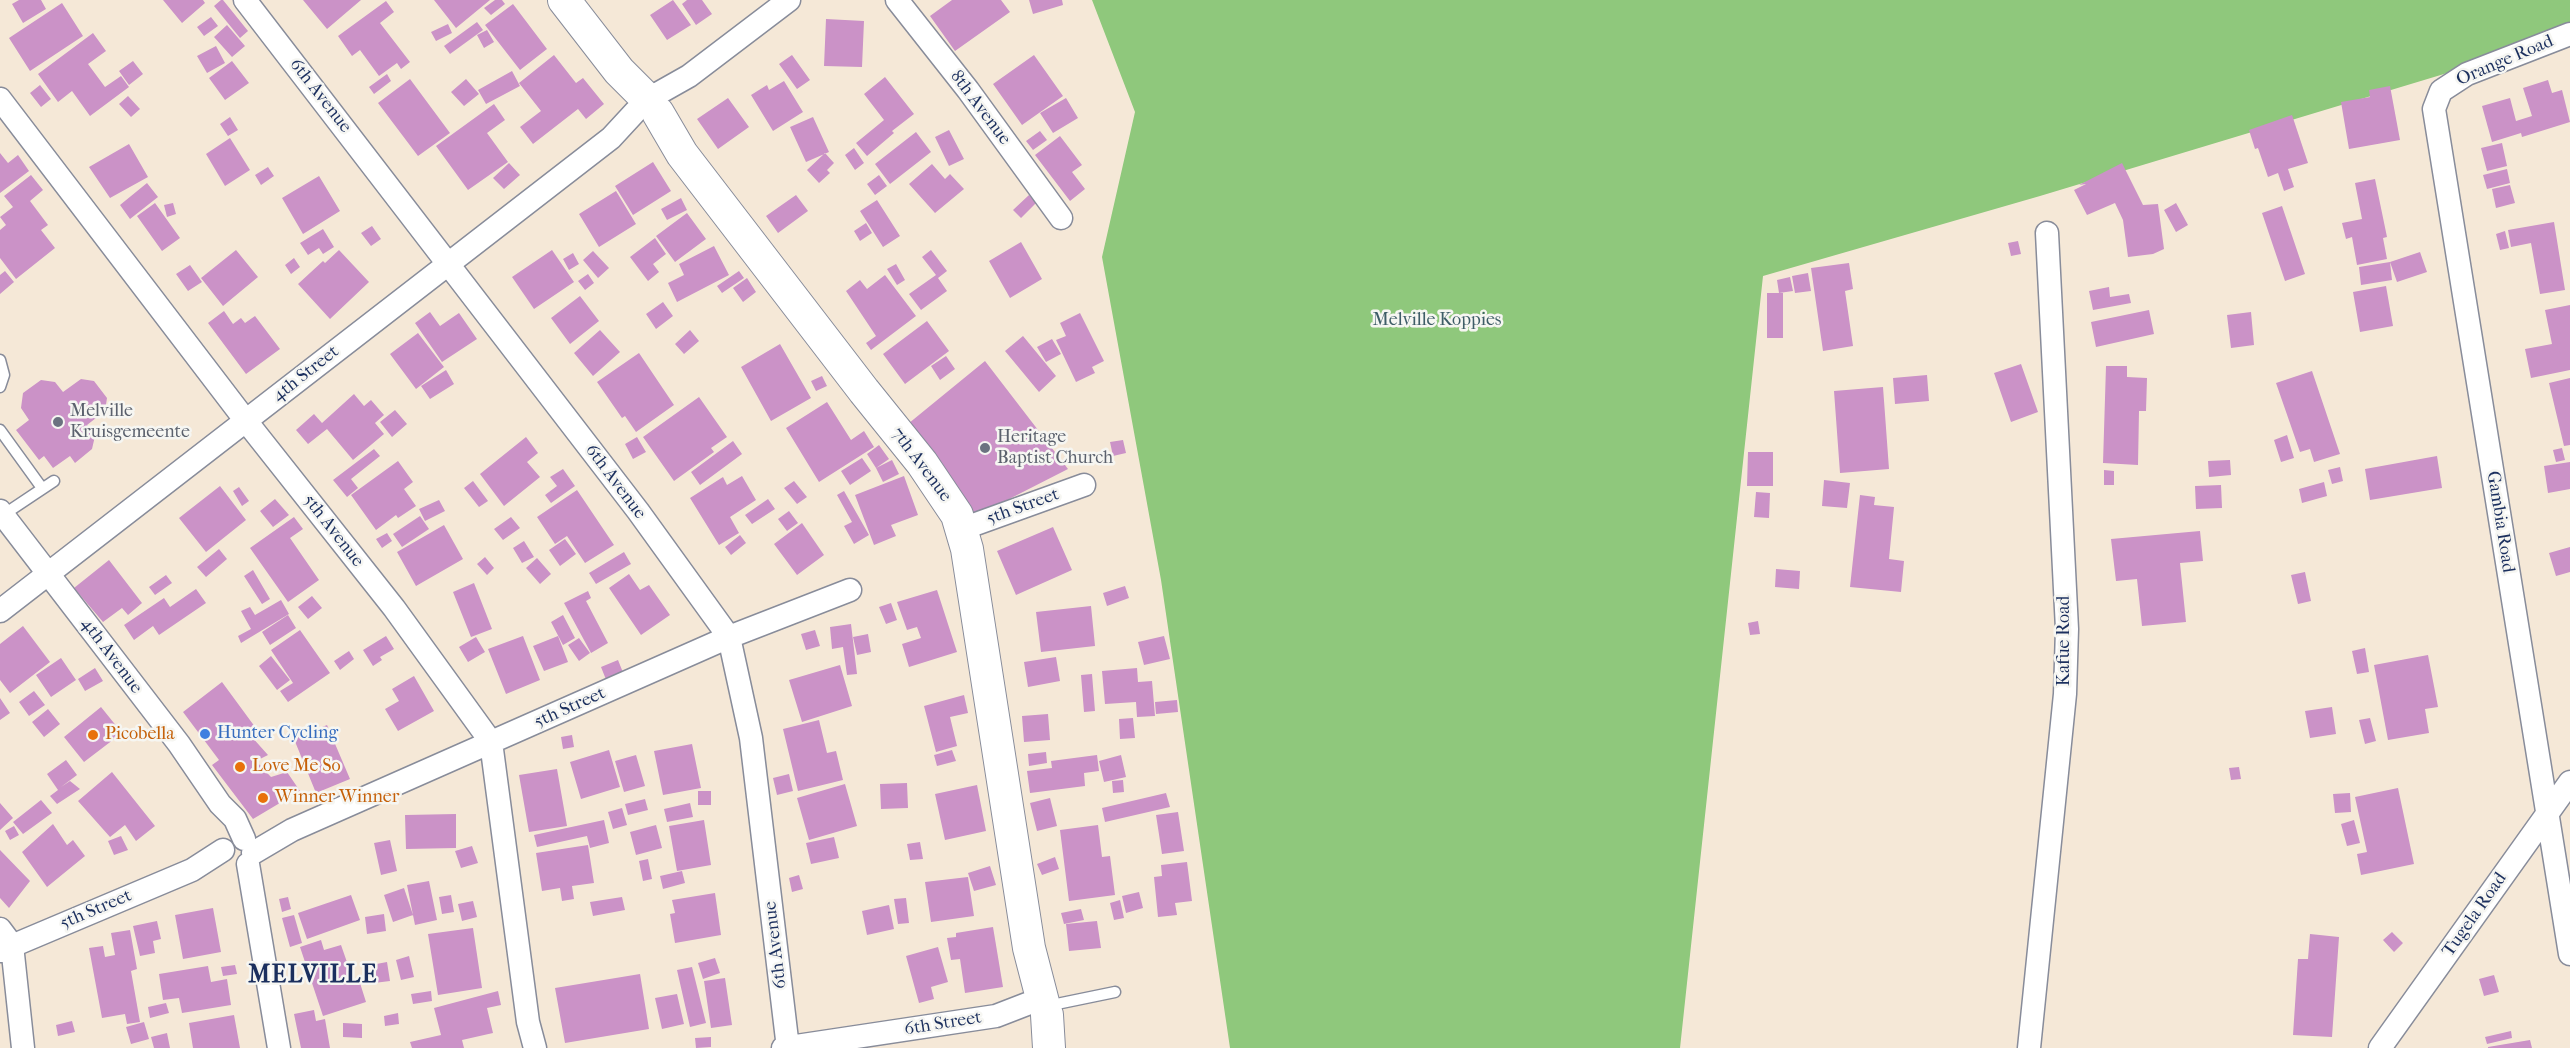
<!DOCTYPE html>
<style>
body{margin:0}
canvas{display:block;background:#f5e8d7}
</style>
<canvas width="2570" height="1048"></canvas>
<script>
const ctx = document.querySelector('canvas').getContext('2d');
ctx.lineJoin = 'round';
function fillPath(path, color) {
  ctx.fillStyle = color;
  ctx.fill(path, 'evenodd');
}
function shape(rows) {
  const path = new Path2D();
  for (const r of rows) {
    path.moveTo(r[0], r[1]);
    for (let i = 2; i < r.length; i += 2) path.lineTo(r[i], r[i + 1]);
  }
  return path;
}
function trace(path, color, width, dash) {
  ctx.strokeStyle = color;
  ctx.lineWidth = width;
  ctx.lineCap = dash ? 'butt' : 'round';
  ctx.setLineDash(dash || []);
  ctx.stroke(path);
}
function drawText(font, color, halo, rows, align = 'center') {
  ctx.font = font + ' "IM FELL French Canon",serif';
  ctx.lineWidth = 5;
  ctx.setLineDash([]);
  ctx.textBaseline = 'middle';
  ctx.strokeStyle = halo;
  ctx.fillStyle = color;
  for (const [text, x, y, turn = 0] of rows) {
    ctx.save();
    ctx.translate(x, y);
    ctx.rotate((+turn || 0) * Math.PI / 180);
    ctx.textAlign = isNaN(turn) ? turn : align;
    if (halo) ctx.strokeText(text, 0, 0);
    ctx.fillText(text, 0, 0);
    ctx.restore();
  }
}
fillPath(shape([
 [1092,0,2570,0,2570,30,2444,74,2040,196,1763,276,1680,1048,1230,1048,1161,580,1102,257,1135,112]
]), '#8fc87c');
fillPath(shape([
 [19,0,41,0,46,9,23,23,12,4],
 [163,0,203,0,205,3,182,23],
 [221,0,223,0,248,31,240,38,214,6],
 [303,0,361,0,327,29],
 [434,0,490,0,456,28],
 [495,0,502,0,505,4,491,15,484,8],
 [673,0,691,25,667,40,650,15],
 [687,0,702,0,712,14,696,25,682,4],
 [952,0,1001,0,1010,12,955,51,930,16],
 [1029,0,1062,0,1063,5,1033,14],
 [386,1,394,12,380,23,410,62,401,69,397,63,379,76,360,50,352,56,338,36],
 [62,3,83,36,30,71,9,38],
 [513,4,547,49,520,70,485,25],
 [211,17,218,26,204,36,197,27],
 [826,19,864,21,862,67,824,66],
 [477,22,483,30,450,54,444,46],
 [448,24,452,33,436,41,431,32],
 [227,25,245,46,232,57,214,37],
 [487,30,494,42,484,48,477,35],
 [93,33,106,51,88,64,105,87,121,76,129,87,90,116,72,91,58,102,38,74],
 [216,46,225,63,207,73,197,56],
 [554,55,576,83,583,78,604,104,586,119,578,109,533,144,520,127,541,111,519,83],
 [792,55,810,80,797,89,779,64],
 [1034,55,1063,96,1022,125,993,84],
 [133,61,143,74,129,85,119,71],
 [232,61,249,83,225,100,209,78],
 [512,71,520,86,486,104,478,90],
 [387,74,391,81,374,94,369,87],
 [885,77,914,114,892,131,894,133,867,156,856,143,884,120,864,94],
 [410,79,450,133,418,156,378,103],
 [466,79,479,94,464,106,451,92],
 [2548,80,2552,93,2562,90,2570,122,2522,137,2521,133,2492,142,2482,106,2510,98,2516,121,2532,116,2523,88],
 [784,81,803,112,773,131,751,95,767,85,769,90],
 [40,85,51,99,41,107,30,93],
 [2390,86,2400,140,2349,149,2341,102,2370,97,2369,90],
 [128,96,140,109,131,117,119,104],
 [728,98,749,127,718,149,697,119],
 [1066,98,1078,118,1053,133,1040,113],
 [494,104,505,120,487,133,508,162,468,190,436,146],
 [2292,115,2308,163,2288,169,2294,187,2284,191,2278,173,2268,177,2258,148,2255,149,2249,130],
 [230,117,238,130,228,136,220,124],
 [813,117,829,152,806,162,790,127],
 [949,130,964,159,949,166,935,137],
 [1040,131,1047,140,1033,150,1026,141],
 [916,132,931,152,890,184,875,164],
 [1060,136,1082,165,1072,172,1085,189,1070,201,1035,155],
 [230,138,250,170,225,186,206,154],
 [2502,143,2507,166,2487,171,2481,148],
 [129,144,148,177,110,198,89,167],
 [854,148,864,163,855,170,845,155],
 [0,153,8,163,18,155,29,171,0,193],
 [825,153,834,163,827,170,830,173,819,183,807,170],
 [653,162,671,191,633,215,615,186],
 [509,163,520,175,504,189,493,178],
 [2122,163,2143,205,2158,204,2164,249,2153,254,2128,257,2123,220,2115,203,2087,215,2074,190,2086,184,2079,185],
 [932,164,945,179,950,174,964,189,935,213,909,184],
 [268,167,274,176,261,185,255,175],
 [2507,169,2510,183,2487,189,2483,175],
 [31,175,43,190,30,201,48,225,41,230,55,248,16,279,0,258,0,230,6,225,0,217,13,207,4,196],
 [879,175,887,186,875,195,867,184],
 [319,176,340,211,303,234,282,198],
 [2375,179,2387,237,2383,238,2387,259,2357,265,2352,237,2346,239,2342,223,2362,219,2355,183],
 [147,183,158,197,130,219,120,205],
 [2510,185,2515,203,2496,208,2492,189],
 [616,191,636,224,599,247,579,214],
 [796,195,808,211,778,233,766,216],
 [1029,195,1036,203,1021,218,1013,210],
 [681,198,687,210,667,220,661,209],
 [877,200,900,236,883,247,860,211],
 [155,203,180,238,162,251,137,216],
 [173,203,176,214,167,217,164,205],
 [2176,203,2188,225,2176,232,2164,210],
 [2282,206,2305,274,2285,281,2262,213],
 [687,213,706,239,675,262,656,236],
 [2554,222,2565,290,2540,294,2531,243,2511,247,2508,230],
 [866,223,872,233,860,241,854,231],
 [372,226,381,239,371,246,361,233],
 [323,229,334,247,323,254,319,248,308,255,300,243],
 [2505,231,2509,248,2500,250,2496,234],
 [655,238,666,254,653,264,659,272,648,281,630,257],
 [2018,241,2021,254,2011,256,2008,243],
 [1021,242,1042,279,1010,298,989,261],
 [714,246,729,275,677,302,668,283,684,275,679,264],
 [236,250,258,277,223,306,201,278],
 [339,250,369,282,330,319,298,284,323,261,325,263],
 [552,250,574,282,534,309,512,277],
 [931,250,947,271,938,278,947,291,921,310,909,294,936,275,922,257],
 [593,251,609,268,598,278,583,260],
 [2420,252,2427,272,2397,282,2390,262],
 [573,253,579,264,569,270,563,259],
 [294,258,300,267,291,274,285,265],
 [2390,262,2392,280,2361,285,2359,267],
 [1849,263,1853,289,1845,291,1853,346,1823,351,1811,268],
 [896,264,905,280,897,285,887,269],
 [190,265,202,282,188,291,176,274],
 [5,271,14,282,0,294,0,275],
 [739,271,744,278,722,293,717,286],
 [1808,273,1811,291,1795,293,1792,276],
 [588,274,594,283,585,290,578,281],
 [885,275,916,316,871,350,866,343,876,336,846,291,860,280,867,289],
 [1790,277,1793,291,1779,293,1777,280],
 [747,278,756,292,743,302,733,288],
 [2386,286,2393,326,2360,332,2353,292],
 [2109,287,2110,297,2129,294,2131,303,2093,310,2089,291],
 [1767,293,1783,293,1783,338,1767,338],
 [580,296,599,321,570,344,551,318],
 [663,302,673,316,656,329,646,314],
 [2570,305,2570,370,2531,378,2525,349,2552,344,2545,310],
 [2149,310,2154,334,2096,347,2091,322],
 [224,311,233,324,241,318,245,323,255,316,280,349,246,374,208,323],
 [430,312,440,326,459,313,477,339,442,362,415,323],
 [2251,312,2254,345,2231,348,2227,315],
 [1080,313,1104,361,1092,367,1095,373,1076,382,1056,340,1066,336,1060,323],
 [927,321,949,351,905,384,883,354],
 [600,330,620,352,593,376,574,353],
 [690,330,699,341,684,354,675,344],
 [418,333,444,367,416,389,390,354],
 [1023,336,1056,376,1039,392,1005,351],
 [1052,339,1061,354,1046,362,1037,347],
 [780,344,811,398,771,421,741,367],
 [639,353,674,405,636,432,625,416,622,418,597,382],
 [946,356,955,369,940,380,931,366],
 [985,361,1068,469,970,519,903,428],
 [2021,364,2038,412,2011,422,1994,373],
 [2106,366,2127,366,2127,377,2147,378,2146,411,2139,411,2138,465,2103,463],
 [446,370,454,384,430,399,421,386],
 [2312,371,2340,454,2314,462,2310,449,2300,452,2276,383],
 [1927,375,1929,401,1895,404,1893,378],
 [822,376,827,386,816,391,811,381],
 [2570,378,2570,445,2564,446,2549,383],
 [81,379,94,381,107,398,105,411,87,425,95,436,92,449,75,463,70,456,53,468,44,456,39,460,16,430,29,420,21,408,23,393,41,380,55,382,63,392],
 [1883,387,1889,469,1840,473,1834,391],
 [354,394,364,406,371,400,384,415,375,423,384,434,353,460,327,429,308,444,296,430,314,414,322,423],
 [699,397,727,437,711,448,714,452,674,481,643,437],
 [827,402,851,440,864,431,874,447,819,482,786,428],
 [395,410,407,424,392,437,380,422],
 [2287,435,2294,458,2281,462,2274,440],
 [526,437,538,453,527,462,540,477,504,506,480,474],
 [637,437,646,452,633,459,625,444],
 [1123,440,1126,453,1113,456,1110,442],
 [733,441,742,454,700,485,691,472],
 [879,445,889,459,876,468,867,454],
 [2562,448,2565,460,2556,462,2553,450],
 [374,449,380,456,351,479,358,488,347,497,333,480],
 [1748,452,1773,452,1773,486,1747,486],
 [2437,456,2442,488,2370,500,2365,469],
 [862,458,871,471,850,485,841,471],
 [892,460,899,474,883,482,876,468],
 [2230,460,2231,475,2209,477,2208,461],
 [398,461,413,482,404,489,416,506,398,518,396,515,376,530,351,495],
 [2570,462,2570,489,2548,493,2544,466],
 [2340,467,2343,481,2332,484,2328,470],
 [563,469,575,486,551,503,545,495,557,486,550,477],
 [2104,470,2114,471,2114,485,2104,485],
 [742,476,756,500,730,517,739,533,719,545,690,498,723,477,727,485],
 [904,476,918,515,891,525,896,536,874,545,855,495],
 [1824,480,1850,483,1847,508,1822,506],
 [473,481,488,501,479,507,464,488],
 [794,481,807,497,797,504,784,488],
 [2324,482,2327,496,2302,503,2299,489],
 [2221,485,2222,508,2196,509,2195,486],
 [220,486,246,520,206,552,179,518],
 [239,487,249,501,242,506,233,491],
 [577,490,614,545,585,563,567,536,555,544,537,517],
 [844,491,869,535,854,544,844,526,852,522,837,495],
 [1756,492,1770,493,1769,518,1754,517],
 [1860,495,1875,497,1874,505,1894,507,1889,559,1904,561,1901,592,1850,587],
 [275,499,289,515,273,527,260,511],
 [768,499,775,509,752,524,745,515],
 [439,500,445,511,425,521,419,509],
 [789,511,798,523,787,531,778,519],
 [420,516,429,529,402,547,393,534],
 [294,517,303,529,290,538,319,580,288,602,250,548],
 [511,517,520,528,503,540,494,529],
 [802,523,824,555,797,575,774,544],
 [444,525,463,559,416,586,397,552],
 [1053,527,1072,570,1016,595,997,551],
 [2200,531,2203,561,2180,563,2186,622,2142,626,2137,579,2116,581,2111,539],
 [387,533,392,541,382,548,376,539],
 [740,535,746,543,731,555,725,547],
 [565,539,576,554,560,566,549,550],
 [524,541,534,557,522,563,513,548],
 [2570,547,2570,572,2556,576,2549,553],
 [219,549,227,559,206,577,197,567],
 [624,552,631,564,596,584,589,573],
 [485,557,494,568,487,575,477,564],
 [537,558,551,574,540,584,526,568],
 [109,560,142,603,128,615,122,608,103,622,74,588],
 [1776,569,1800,571,1799,589,1775,587],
 [253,570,270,599,262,604,244,576],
 [2305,572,2311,601,2298,604,2291,575],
 [629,574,640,590,649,585,670,615,641,635,609,588],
 [166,575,172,583,155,595,149,587],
 [474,583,492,629,471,637,453,592],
 [1125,586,1129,598,1107,606,1103,593],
 [196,589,206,603,159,635,153,626,134,640,124,625,164,598,170,607],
 [937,590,957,652,909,667,902,644,921,638,917,627,907,630,897,602],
 [588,591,591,598,586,601,608,643,591,653,564,603],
 [312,596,322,608,308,619,298,607],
 [281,600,289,614,241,643,238,636,251,629,241,611,250,607,255,615],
 [891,603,897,620,886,624,879,607],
 [1091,606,1095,646,1041,652,1036,612],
 [288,615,296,628,270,645,262,632],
 [563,615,575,638,563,645,551,622],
 [1758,621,1760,634,1750,635,1748,623],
 [851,624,857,674,847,675,843,647,832,649,830,627],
 [23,626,50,662,10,693,0,680,0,644],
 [300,630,330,673,288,702,280,691,293,683,271,650],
 [815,630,820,646,806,650,801,634],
 [868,634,871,652,857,655,853,637],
 [386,636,394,649,380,657,382,660,373,666,363,650],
 [523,636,540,680,506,694,488,649],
 [558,636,568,662,544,671,533,646],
 [1164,636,1170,659,1144,665,1138,642],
 [476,637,485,652,468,662,459,647],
 [579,638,590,653,579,661,568,645],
 [2365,648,2369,672,2357,674,2352,651],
 [349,651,354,659,340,670,334,661],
 [2428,655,2438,707,2425,709,2429,733,2388,740,2374,665],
 [271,656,290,680,277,690,259,666],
 [1056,657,1060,681,1028,687,1024,662],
 [61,658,76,680,51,697,36,675],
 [618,660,624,675,607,682,601,667],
 [840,665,852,706,802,722,789,680],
 [95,668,103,681,85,691,78,679],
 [1137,668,1138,682,1152,681,1155,716,1137,717,1136,702,1105,704,1102,671],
 [1092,674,1095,711,1084,712,1081,675],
 [414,676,434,711,398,731,385,709,399,701,392,689],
 [222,682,258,731,251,736,268,755,256,761,271,777,287,772,300,791,253,819,212,765,219,760,183,712],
 [34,691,45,705,29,716,19,702],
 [964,695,968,713,950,717,957,746,936,752,924,706],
 [0,698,10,713,0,720],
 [1177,700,1178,712,1156,714,1155,702],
 [101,707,122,733,84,762,64,737],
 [2332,707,2336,734,2310,738,2305,711],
 [48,709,60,724,44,737,32,722],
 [1048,714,1050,740,1024,742,1022,716],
 [1133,718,1135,738,1120,739,1119,719],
 [2370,718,2376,741,2365,744,2359,720],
 [819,720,827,753,836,751,843,780,798,791,783,729],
 [327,725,350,779,316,793,294,739],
 [572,735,574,747,563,749,561,737],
 [692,744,701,788,663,795,654,751],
 [609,750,620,787,581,799,570,762],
 [952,750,956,761,937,766,934,755],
 [1046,752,1047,763,1029,766,1028,754],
 [636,755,645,786,624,792,615,761],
 [1097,755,1099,771,1084,773,1085,786,1030,793,1027,771,1052,768,1051,761],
 [1121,755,1126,777,1104,782,1099,761],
 [66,760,77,775,61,787,70,781,80,789,57,804,50,796,58,790,47,774],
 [2239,767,2241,779,2231,780,2229,768],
 [557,769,567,826,529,832,519,775],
 [112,772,155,826,136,841,125,825,110,837,78,801],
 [789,774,793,791,777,795,773,778],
 [1123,780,1124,792,1113,793,1112,781],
 [907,783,908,808,881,809,880,784],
 [845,784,857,826,809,840,797,798],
 [977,785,986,831,945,840,935,794],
 [2398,788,2414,864,2361,875,2357,854,2367,852,2355,797],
 [698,791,711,791,711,805,698,805],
 [1166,793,1170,807,1105,822,1102,808],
 [2350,793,2351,812,2335,813,2333,794],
 [1050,798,1057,826,1037,831,1030,803],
 [645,799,648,810,628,815,625,804],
 [41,800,52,813,23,834,13,822],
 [0,803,13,818,0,830],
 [690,803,693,817,667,822,664,809],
 [622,808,627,825,613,829,608,812],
 [1178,812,1184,851,1162,854,1156,815],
 [456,814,456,848,406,849,405,815],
 [604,820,609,843,590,848,587,836,537,847,534,835],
 [704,820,711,865,677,871,669,826],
 [2354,820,2360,843,2347,846,2341,824],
 [53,824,67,845,73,840,85,856,47,887,22,852],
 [656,825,662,848,636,855,630,832],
 [1098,825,1102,857,1110,856,1115,895,1069,901,1060,830],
 [14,826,19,835,10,840,5,831],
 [121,836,128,850,114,855,108,841],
 [834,837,839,858,811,864,806,843],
 [390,840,397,871,381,875,374,843],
 [920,842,923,859,910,860,907,844],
 [588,845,594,883,572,886,574,899,562,901,560,888,542,891,536,853],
 [472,846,478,863,461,868,455,851],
 [0,850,30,881,9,908,0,898],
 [1055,857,1059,869,1042,875,1037,864],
 [648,859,652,879,643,881,639,861],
 [1187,862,1192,901,1175,903,1177,915,1158,917,1154,877,1162,876,1161,865],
 [990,866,996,885,974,891,968,873],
 [682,871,685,883,663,889,660,876],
 [799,875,803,889,792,892,789,878],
 [968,877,974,916,931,922,925,882],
 [429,881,437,920,415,925,407,885],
 [404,888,413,915,393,922,384,895],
 [1139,892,1143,908,1126,913,1122,896],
 [715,893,721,935,675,943,670,914,675,913,672,900],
 [351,895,360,920,307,939,298,913],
 [451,895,454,912,442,914,439,897],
 [288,897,291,909,282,912,279,899],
 [622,897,625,910,593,916,590,902],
 [906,898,909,923,898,924,894,899],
 [1120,900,1124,918,1114,920,1110,903],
 [473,901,477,917,462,921,458,904],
 [889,905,894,929,867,935,862,911],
 [213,908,221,952,183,959,175,915],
 [1081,909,1084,920,1064,924,1061,913],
 [384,914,386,931,367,934,365,917],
 [294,915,302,943,290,947,282,918],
 [157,921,161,939,153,941,155,953,140,956,133,926],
 [1097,921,1101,948,1069,951,1066,924],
 [993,927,1003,987,965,993,960,959,951,960,947,938,956,937,956,933],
 [473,928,482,988,438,995,428,934],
 [130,930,137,969,131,971,140,1022,127,1024,125,1014,102,1018,89,948,103,946,105,957,115,955,111,933],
 [2392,932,2403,943,2394,952,2383,940],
 [2310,934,2339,937,2332,1037,2293,1035,2298,959,2308,959],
 [321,940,324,950,341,945,355,985,360,983,366,1002,323,1016,300,947],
 [938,947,948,982,931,987,934,999,919,1003,906,956],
 [409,956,414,977,401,980,396,960],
 [715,958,720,973,703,979,698,963],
 [387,962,390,981,374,983,371,965],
 [235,965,237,974,223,976,221,967],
 [208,966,211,982,227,979,231,1005,182,1013,179,998,163,1000,159,974],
 [692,967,706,1023,690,1027,677,970],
 [640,974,649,1029,565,1043,555,988],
 [2494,975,2499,992,2484,996,2479,979],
 [725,978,732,1025,711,1028,704,981],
 [431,991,432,1001,413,1004,411,994],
 [498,991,501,1005,487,1008,493,1033,462,1040,464,1048,412,1048,410,1042,441,1035,434,1008],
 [677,994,684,1024,662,1029,655,998],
 [166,1003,169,1013,150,1018,148,1007],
 [314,1010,316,1021,325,1019,330,1048,301,1048,294,1014],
 [398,1013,399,1024,385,1026,384,1016],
 [234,1015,240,1048,193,1048,189,1023],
 [72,1021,75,1032,58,1036,56,1025],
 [144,1022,149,1039,131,1044,126,1027],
 [343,1023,362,1024,362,1038,343,1037],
 [2511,1031,2512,1038,2487,1044,2485,1037],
 [167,1033,170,1048,154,1048,151,1037],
 [711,1037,711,1047,696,1048,695,1038],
 [2530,1040,2532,1048,2488,1048,2488,1047]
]), '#cb92c7');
const lane = shape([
 [0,360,4,375,0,387],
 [0,430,42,488],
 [3,515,54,481],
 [1047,1006,1115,992]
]);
const street = shape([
 [245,0,638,511,729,637,751,738,788,1048],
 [897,0,968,90,1061,218],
 [2570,34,2467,74,2441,91,2434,109,2570,954],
 [650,98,689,76,789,0],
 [0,99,246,421,394,608,491,742,528,1022,535,1048],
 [0,511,179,744,220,804,235,819,244,839],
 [962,529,1084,485],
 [0,611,611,138,635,112],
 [253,853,292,830,729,637,850,590],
 [248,864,279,1048],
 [0,929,12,945,23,1048],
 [0,951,192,870,223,850],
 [783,1048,996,1016,1027,1004],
 [2029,1048,2065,694,2067,629,2047,233],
 [2380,1048,2570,782]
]);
const secondary = shape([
 [564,0,619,71,646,98],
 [658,113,682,154,864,391,922,463,957,515,967,549,1029,948,1043,1002],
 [1047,1015,1049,1048]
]);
trace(lane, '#888c9a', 13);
trace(street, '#888c9a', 25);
trace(secondary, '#888c9a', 34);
trace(lane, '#fff', 10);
trace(street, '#fff', 22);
trace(secondary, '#fff', 32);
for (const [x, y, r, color] of [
 [58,422,6,"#6b7280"],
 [985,448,6,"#6b7280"],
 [205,734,6,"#3f7fe0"],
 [93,735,6,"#e8710a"],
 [240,767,6,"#e8710a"],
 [263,798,6,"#e8710a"]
]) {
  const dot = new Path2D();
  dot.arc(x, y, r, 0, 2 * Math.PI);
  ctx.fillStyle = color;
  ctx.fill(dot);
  trace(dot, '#f6f6f2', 2);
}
drawText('18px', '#1b2f5e', '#f6f6f2', [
 ["Orange Road",2505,61,-23],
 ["6th Avenue",320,96,52],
 ["8th Avenue",980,108,53],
 ["4th Street",306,374,-38],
 ["7th Avenue",921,465,53],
 ["6th Avenue",615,482,53],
 ["5th Street",1023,507,-20],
 ["Gambia Road",2500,522,81],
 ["5th Avenue",333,531,52],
 ["Kafue Road",2065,641,-90],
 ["4th Avenue",111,656,53],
 ["5th Street",570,708,-24],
 ["5th Street",96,910,-23],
 ["Tugela Road",2475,915,-55],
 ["6th Avenue",776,945,-97],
 ["6th Street",943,1024,-9]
]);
drawText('18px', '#3e5d67', '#f6f6f2', [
 ["Melville Koppies",1437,321]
]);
drawText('18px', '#5b616d', '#f6f6f2', [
 ["Melville",70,412],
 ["Kruisgemeente",70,433],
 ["Heritage",997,438],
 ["Baptist Church",997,459]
], 'left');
drawText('18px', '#366cbe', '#f6f6f2', [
 ["Hunter Cycling",217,734]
], 'left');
drawText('18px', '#c56008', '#f6f6f2', [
 ["Picobella",105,735],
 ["Love Me So",252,767],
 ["Winner Winner",275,798]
], 'left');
ctx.letterSpacing = '1.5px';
drawText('bold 24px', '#1b2f5e', '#f6f6f2', [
 ["MELVILLE",313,976]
]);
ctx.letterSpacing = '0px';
</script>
